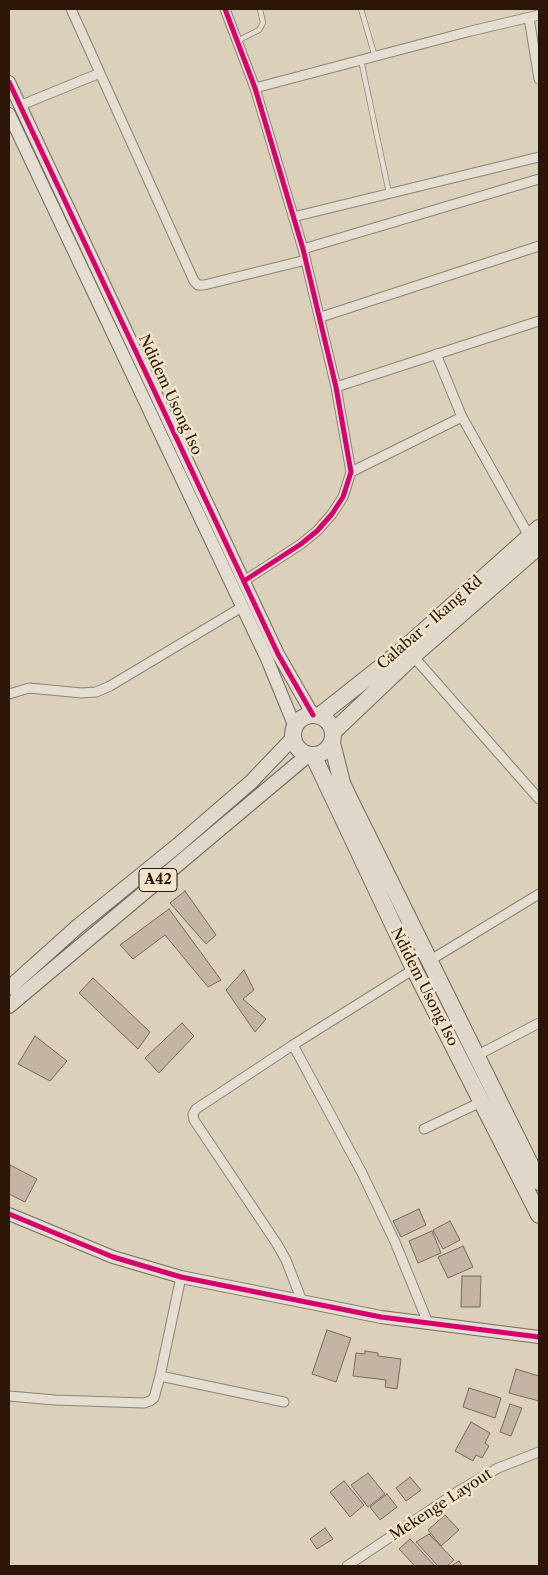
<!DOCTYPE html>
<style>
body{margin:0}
#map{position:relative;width:548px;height:1575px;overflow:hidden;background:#dbd0ba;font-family:"Libre Caslon Text",serif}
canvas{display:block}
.frame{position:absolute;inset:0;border:10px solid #2d1508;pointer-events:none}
</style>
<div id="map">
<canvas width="548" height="1575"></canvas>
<div class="frame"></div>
</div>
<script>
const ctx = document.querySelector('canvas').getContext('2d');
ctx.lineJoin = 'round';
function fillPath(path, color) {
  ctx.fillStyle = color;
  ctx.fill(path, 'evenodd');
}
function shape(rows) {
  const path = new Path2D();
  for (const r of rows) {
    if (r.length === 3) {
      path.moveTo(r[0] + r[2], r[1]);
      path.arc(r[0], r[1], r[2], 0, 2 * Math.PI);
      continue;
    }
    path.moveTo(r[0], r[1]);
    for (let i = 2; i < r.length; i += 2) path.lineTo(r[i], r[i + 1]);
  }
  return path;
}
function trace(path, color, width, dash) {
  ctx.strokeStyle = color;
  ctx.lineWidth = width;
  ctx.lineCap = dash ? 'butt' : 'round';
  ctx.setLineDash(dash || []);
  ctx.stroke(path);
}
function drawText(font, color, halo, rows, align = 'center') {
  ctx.font = font + ' "Libre Caslon Text",serif';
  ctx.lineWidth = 5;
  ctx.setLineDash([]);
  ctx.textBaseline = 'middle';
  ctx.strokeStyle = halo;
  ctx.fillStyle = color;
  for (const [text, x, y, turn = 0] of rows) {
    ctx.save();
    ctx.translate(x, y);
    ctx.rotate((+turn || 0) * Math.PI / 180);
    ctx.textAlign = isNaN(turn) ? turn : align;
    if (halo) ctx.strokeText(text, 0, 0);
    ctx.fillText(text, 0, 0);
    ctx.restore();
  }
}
const building = shape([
 [185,891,216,935,206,944,170,903,185,891],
 [169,909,221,980,208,987,165,935,133,959,120,945,169,909],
 [244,970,254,990,243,999,266,1019,255,1032,226,990,244,970],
 [93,978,150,1032,138,1049,79,993,93,978],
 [182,1023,194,1036,159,1073,145,1058,182,1023],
 [35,1036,67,1061,50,1081,18,1064,35,1036],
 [10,1165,37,1179,25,1202,9,1194,10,1165],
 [419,1209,426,1225,401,1237,393,1221,419,1209],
 [450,1221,460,1240,443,1249,433,1230,450,1221],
 [432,1231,441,1253,418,1263,409,1241,432,1231],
 [463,1246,473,1267,448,1278,438,1257,463,1246],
 [462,1276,481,1276,480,1307,461,1307,462,1276],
 [327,1330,351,1338,336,1382,312,1374,327,1330],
 [365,1351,378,1353,378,1356,401,1359,397,1389,385,1387,386,1380,353,1376,356,1353,365,1354,365,1351],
 [516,1369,539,1376,539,1401,509,1393,516,1369],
 [469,1388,501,1398,495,1418,463,1407,469,1388],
 [510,1404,522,1408,511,1436,500,1432,510,1404],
 [471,1422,490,1433,485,1443,489,1446,482,1458,476,1455,473,1461,455,1451,471,1422],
 [368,1473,385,1494,368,1507,351,1485,368,1473],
 [410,1477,421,1490,406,1501,396,1488,410,1477],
 [344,1481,364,1505,350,1517,330,1492,344,1481],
 [387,1494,397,1507,380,1520,370,1507,387,1494],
 [445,1515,459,1530,441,1546,428,1530,445,1515],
 [325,1528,333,1539,317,1549,310,1539,325,1528],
 [429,1534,454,1560,447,1566,438,1566,416,1542,429,1534],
 [410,1539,435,1566,415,1566,399,1549,410,1539],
 [459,1561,462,1566,451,1566,459,1561]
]);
fillPath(building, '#c5b4a3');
trace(building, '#756b5f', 1);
const lane = shape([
 [361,9,375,57],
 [237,41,259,30,263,23,260,9],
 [361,60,389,193]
]);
const street = shape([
 [71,9,194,281,198,285,204,285,306,260],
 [225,9,255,88,303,249,336,387,351,472,343,497,332,514,317,531,301,544,244,581],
 [529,18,539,79],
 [255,88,471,31,539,15],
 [19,106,100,73],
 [293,217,539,157],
 [303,249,539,179],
 [321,317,539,246],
 [436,354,462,417,529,536],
 [336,387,539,321],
 [351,472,462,417],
 [413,656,539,799],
 [9,694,29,688,82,693,96,692,110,686,242,607],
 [429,961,539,894],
 [293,1045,362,1173,395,1242,428,1323],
 [476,1056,539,1023],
 [424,1129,481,1102],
 [302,1301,286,1260,277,1244,194,1120,193,1114,196,1109,293,1045,414,969],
 [160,1376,284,1402],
 [9,1396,55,1400,144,1403,150,1401,154,1398,160,1376,181,1277],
 [347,1566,457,1492,498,1468,539,1452]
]);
const secondary = shape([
 [9,82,278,654,313,715],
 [9,114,267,659,295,727],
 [9,1214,113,1257,181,1277,381,1317,539,1337]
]);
const primary = shape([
 [9,988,77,927,178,845,251,782,293,738],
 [9,1006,308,755]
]);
const highway = shape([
 [313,735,20],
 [319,716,405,648,539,528],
 [333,732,413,656,539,546],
 [332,743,342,783,348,796,539,1182],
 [313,755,414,969,539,1215]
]);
trace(lane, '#8d8476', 6);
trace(street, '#8d8476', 11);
trace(secondary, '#756b5f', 14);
trace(primary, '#756b5f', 16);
trace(highway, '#756b5f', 18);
trace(lane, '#e3ddd2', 4.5);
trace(street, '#e3ddd2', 9);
trace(secondary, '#e3ddd2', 12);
trace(primary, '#ded7ca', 14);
trace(highway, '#ded7ca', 16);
trace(shape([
 [225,9,255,88,303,249,336,387,351,472,343,497,332,514,317,531,301,544,244,581],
 [9,82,278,654,313,715],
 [9,1214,113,1257,181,1277,381,1317,539,1337]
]), '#d6006c', 5);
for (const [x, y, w] of [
 [158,880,38]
]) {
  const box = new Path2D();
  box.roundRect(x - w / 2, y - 11.5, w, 23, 4);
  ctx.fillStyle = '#f0e4ca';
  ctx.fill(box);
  trace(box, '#2d1508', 1);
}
drawText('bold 14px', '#2d1508', null, [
 ["A42",158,880]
]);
drawText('15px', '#2d1508', '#f0e4ca', [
 ["Ndidem Usong Iso",170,395,65],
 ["Calabar - Ikang Rd",430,623,-41],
 ["Ndidem Usong Iso",424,987,63],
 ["Mekenge Layout",441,1505,-33]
]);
</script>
